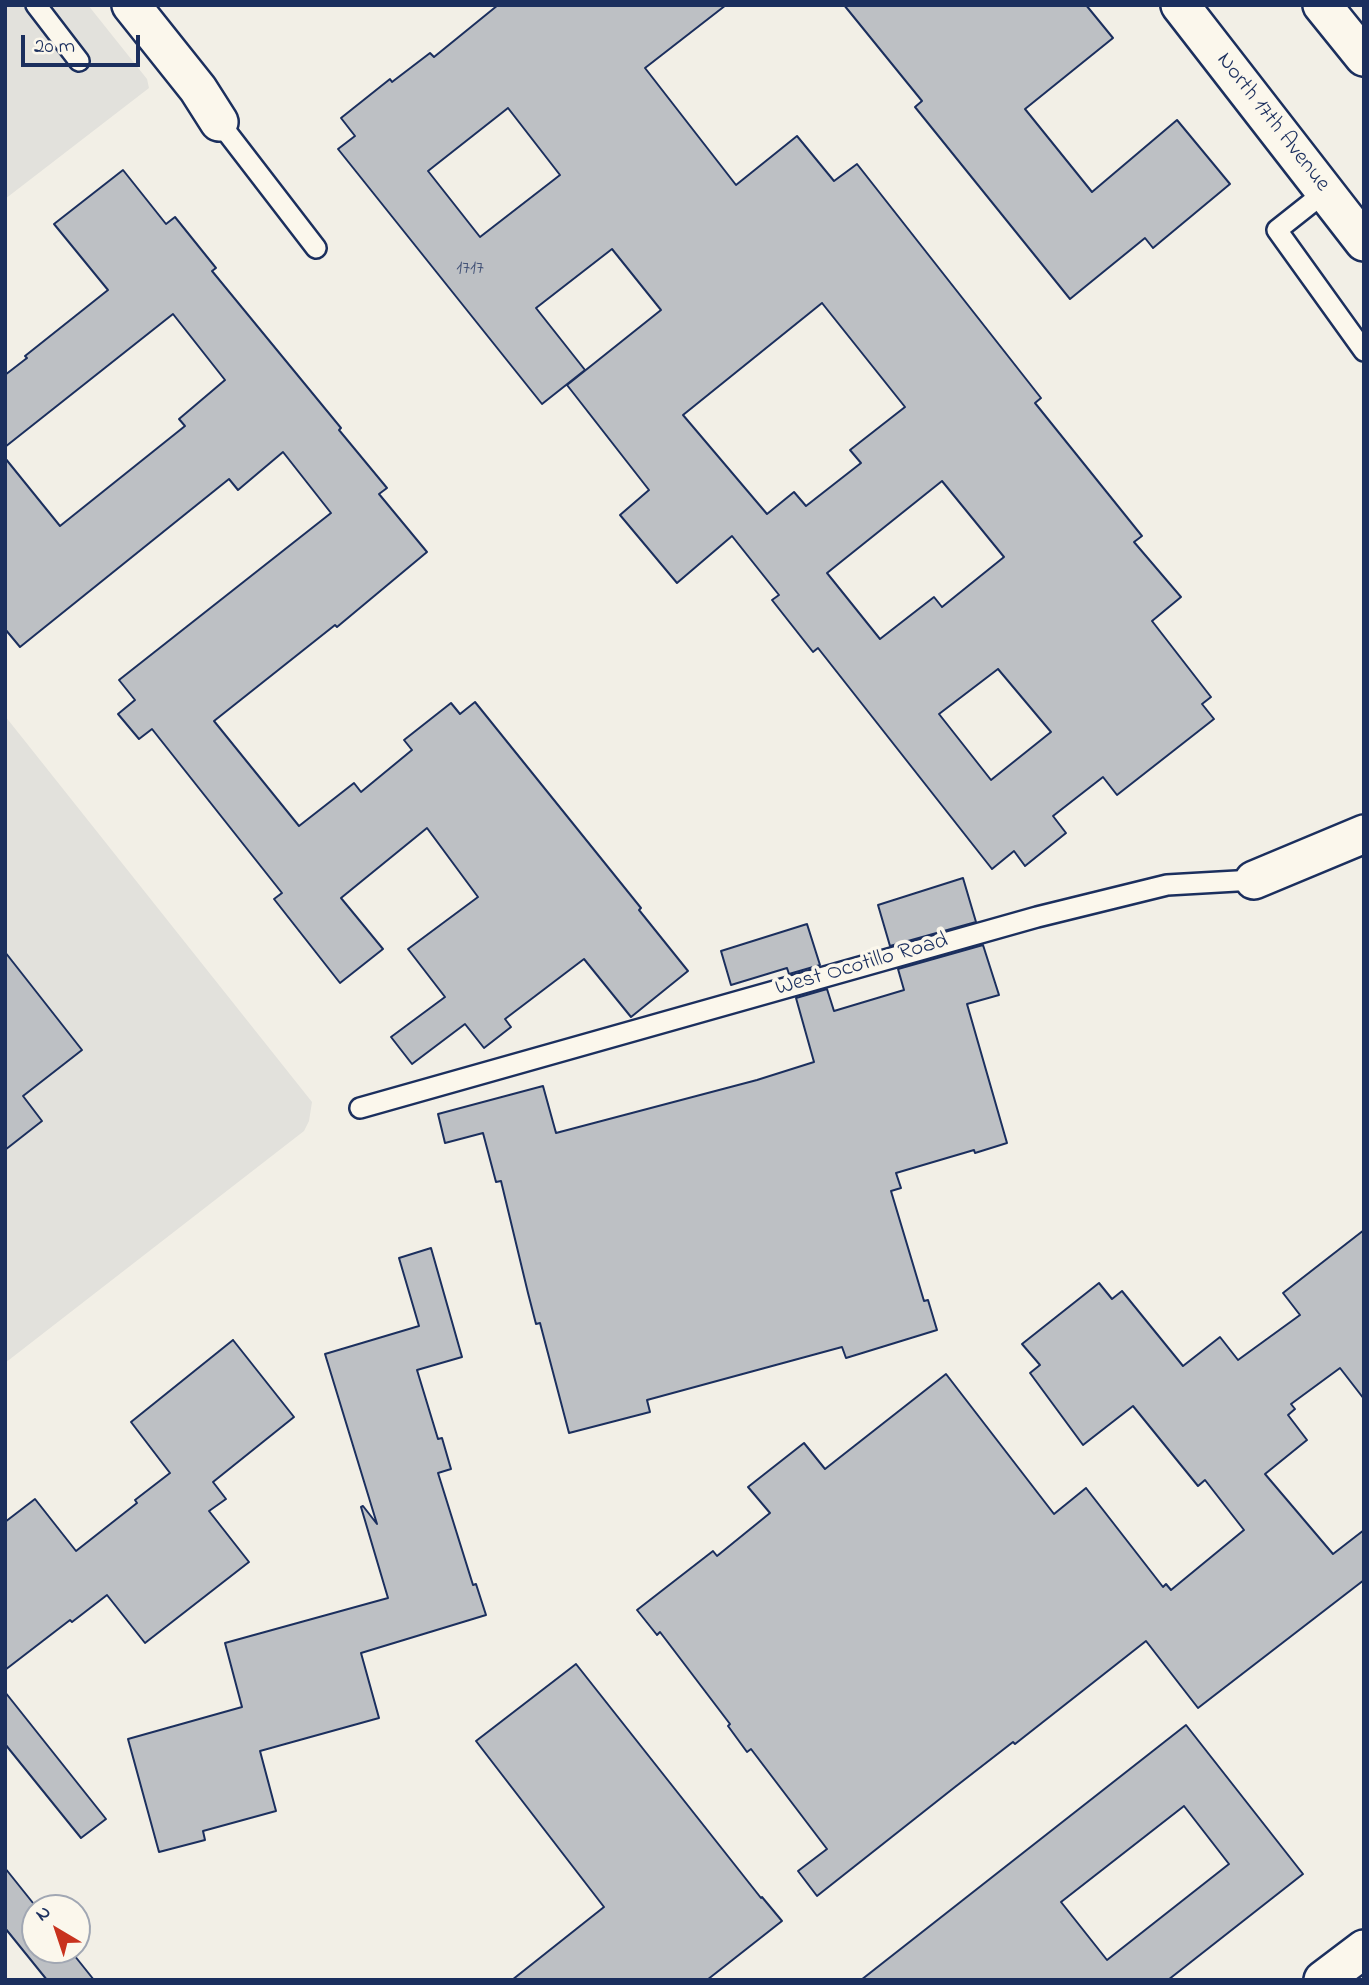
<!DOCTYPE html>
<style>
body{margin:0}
#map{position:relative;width:1369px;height:1985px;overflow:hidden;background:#f2efe6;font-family:"Indie Flower",sans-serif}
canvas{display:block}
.frame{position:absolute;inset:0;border:7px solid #1b2f5e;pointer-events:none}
.north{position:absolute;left:21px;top:1894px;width:70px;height:70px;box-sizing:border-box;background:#fbf7ec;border:2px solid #a1a7b3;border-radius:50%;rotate:321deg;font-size:19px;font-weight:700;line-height:28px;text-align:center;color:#1b2f5e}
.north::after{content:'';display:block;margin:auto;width:24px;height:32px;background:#c8321e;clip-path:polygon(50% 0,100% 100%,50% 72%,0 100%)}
.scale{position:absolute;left:21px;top:35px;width:119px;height:32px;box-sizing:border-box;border:4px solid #1b2f5e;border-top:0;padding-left:9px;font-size:21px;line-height:24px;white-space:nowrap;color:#1b2f5e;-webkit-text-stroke:5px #fbf7ec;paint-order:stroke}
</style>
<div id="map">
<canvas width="1369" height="1985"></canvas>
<div class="frame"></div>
<div class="north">N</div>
<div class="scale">20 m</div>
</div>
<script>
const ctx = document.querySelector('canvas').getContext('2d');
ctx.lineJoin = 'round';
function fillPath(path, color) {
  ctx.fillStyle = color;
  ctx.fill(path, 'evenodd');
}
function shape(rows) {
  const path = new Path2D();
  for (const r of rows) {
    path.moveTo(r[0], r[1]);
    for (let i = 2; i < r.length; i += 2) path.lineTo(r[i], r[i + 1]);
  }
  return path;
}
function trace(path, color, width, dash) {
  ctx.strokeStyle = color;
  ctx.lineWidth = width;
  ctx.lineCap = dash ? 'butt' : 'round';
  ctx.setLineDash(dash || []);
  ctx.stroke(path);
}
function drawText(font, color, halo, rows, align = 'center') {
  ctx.font = font + ' "Indie Flower",sans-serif';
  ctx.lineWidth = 7;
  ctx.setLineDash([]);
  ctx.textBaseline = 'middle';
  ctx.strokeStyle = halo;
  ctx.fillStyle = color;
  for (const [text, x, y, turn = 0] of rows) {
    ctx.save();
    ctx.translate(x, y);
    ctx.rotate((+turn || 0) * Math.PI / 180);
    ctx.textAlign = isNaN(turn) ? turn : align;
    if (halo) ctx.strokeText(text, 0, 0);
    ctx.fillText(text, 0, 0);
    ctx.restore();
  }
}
fillPath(shape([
 [5,5,88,5,147,79,149,88,5,199],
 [5,716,312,1102,309,1121,304,1131,5,1363]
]), '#e2e1dc');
const building = shape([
 [498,5,726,5,645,68,736,185,797,136,834,181,857,164,1041,398,1035,403,1142,536,1134,542,1181,597,1152,621,1211,697,1202,704,1214,719,1117,795,1103,777,1053,816,1066,833,1025,866,1014,851,992,869,818,648,813,652,772,600,779,595,732,536,677,583,620,515,649,490,567,385,661,310,612,249,536,308,585,370,542,404,338,149,355,136,341,118,390,79,392,82,430,53,434,57,498,5],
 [508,108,560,175,480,237,428,171,508,108],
 [822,303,905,407,850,450,861,463,806,506,794,492,767,514,683,415,822,303],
 [942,481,1004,557,942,607,934,597,880,639,827,573,942,481],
 [998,669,1051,732,991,780,939,714,998,669],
 [844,5,1086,5,1113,38,1025,109,1092,192,1177,120,1230,184,1153,248,1145,238,1070,299,915,107,922,101,844,5],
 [123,170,166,224,175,217,216,268,212,271,341,428,339,430,387,488,379,494,427,552,337,627,335,625,214,721,299,826,354,783,361,792,412,750,404,740,451,703,460,714,475,702,641,908,639,910,688,971,631,1017,584,959,505,1019,511,1027,484,1048,465,1024,412,1064,391,1037,445,997,408,949,478,897,427,828,341,898,383,949,340,983,274,899,282,893,152,729,139,739,118,714,135,700,119,680,331,513,283,452,238,490,229,479,20,647,5,629,5,458,60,526,185,426,179,419,225,380,173,314,5,447,5,375,27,358,25,356,108,290,54,224,123,170],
 [963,878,976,922,890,946,878,905,963,878],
 [807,924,820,965,789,974,787,968,731,985,721,951,807,924],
 [983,945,999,995,967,1004,1007,1143,975,1153,974,1150,896,1173,901,1188,891,1191,924,1301,928,1300,937,1330,846,1358,842,1347,647,1400,650,1412,569,1433,540,1323,536,1324,528,1293,501,1181,496,1182,483,1133,445,1143,438,1114,543,1086,556,1133,757,1080,814,1062,796,998,827,989,834,1011,904,990,898,969,983,945],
 [5,952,82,1050,23,1096,42,1121,5,1150,5,952],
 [1364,1230,1364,1399,1340,1368,1291,1404,1295,1409,1288,1415,1307,1440,1265,1474,1333,1554,1364,1530,1364,1580,1198,1708,1146,1641,1015,1744,1013,1742,955,1787,817,1896,798,1871,827,1849,751,1749,747,1752,728,1726,730,1724,660,1632,657,1635,637,1610,713,1551,717,1556,770,1513,748,1487,804,1443,825,1469,946,1374,1054,1514,1086,1488,1163,1587,1166,1584,1171,1590,1244,1530,1205,1480,1198,1486,1133,1406,1083,1445,1030,1373,1040,1365,1022,1344,1099,1283,1112,1299,1122,1291,1183,1366,1220,1337,1238,1360,1300,1315,1283,1293,1364,1230],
 [431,1248,462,1357,417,1370,438,1439,442,1438,451,1469,438,1473,473,1585,476,1584,486,1615,361,1653,379,1718,260,1751,276,1811,203,1831,205,1840,159,1852,128,1739,242,1707,225,1643,388,1598,361,1507,363,1506,377,1524,325,1354,419,1326,399,1258,431,1248],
 [233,1340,294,1417,213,1482,226,1499,209,1511,249,1562,145,1643,107,1595,72,1622,70,1620,5,1670,5,1522,35,1499,76,1551,137,1503,135,1500,170,1473,131,1422,233,1340],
 [576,1664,761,1898,762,1897,782,1921,707,1980,512,1980,604,1907,476,1741,576,1664],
 [5,1692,106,1819,81,1838,5,1744,5,1692],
 [1186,1725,1303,1874,1168,1980,861,1980,1186,1725],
 [1184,1806,1229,1864,1107,1960,1061,1902,1184,1806],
 [5,1868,37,1908,35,1908,35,1950,70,1950,94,1980,47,1980,5,1928,5,1868]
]);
fillPath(building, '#bdc0c4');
trace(building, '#1b2f5e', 2);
const lane = shape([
 [36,5,79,61],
 [219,122,316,248],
 [1325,192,1277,230,1364,351],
 [360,1108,1037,917,1167,885,1254,880]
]);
const street = shape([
 [131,5,198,89,219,122],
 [1180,5,1364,242],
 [1322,5,1364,57],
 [1254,880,1364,834],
 [1323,1980,1364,1949]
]);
trace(lane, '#1b2f5e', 24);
trace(street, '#1b2f5e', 42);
trace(lane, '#fbf7ec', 19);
trace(street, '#fbf7ec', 37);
drawText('19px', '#445378', null, [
 ["1717",470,270]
]);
drawText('23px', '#1b2f5e', '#fbf7ec', [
 ["North 17th Avenue",1272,123,52],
 ["West Ocotillo Road",862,966,-16]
]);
</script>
